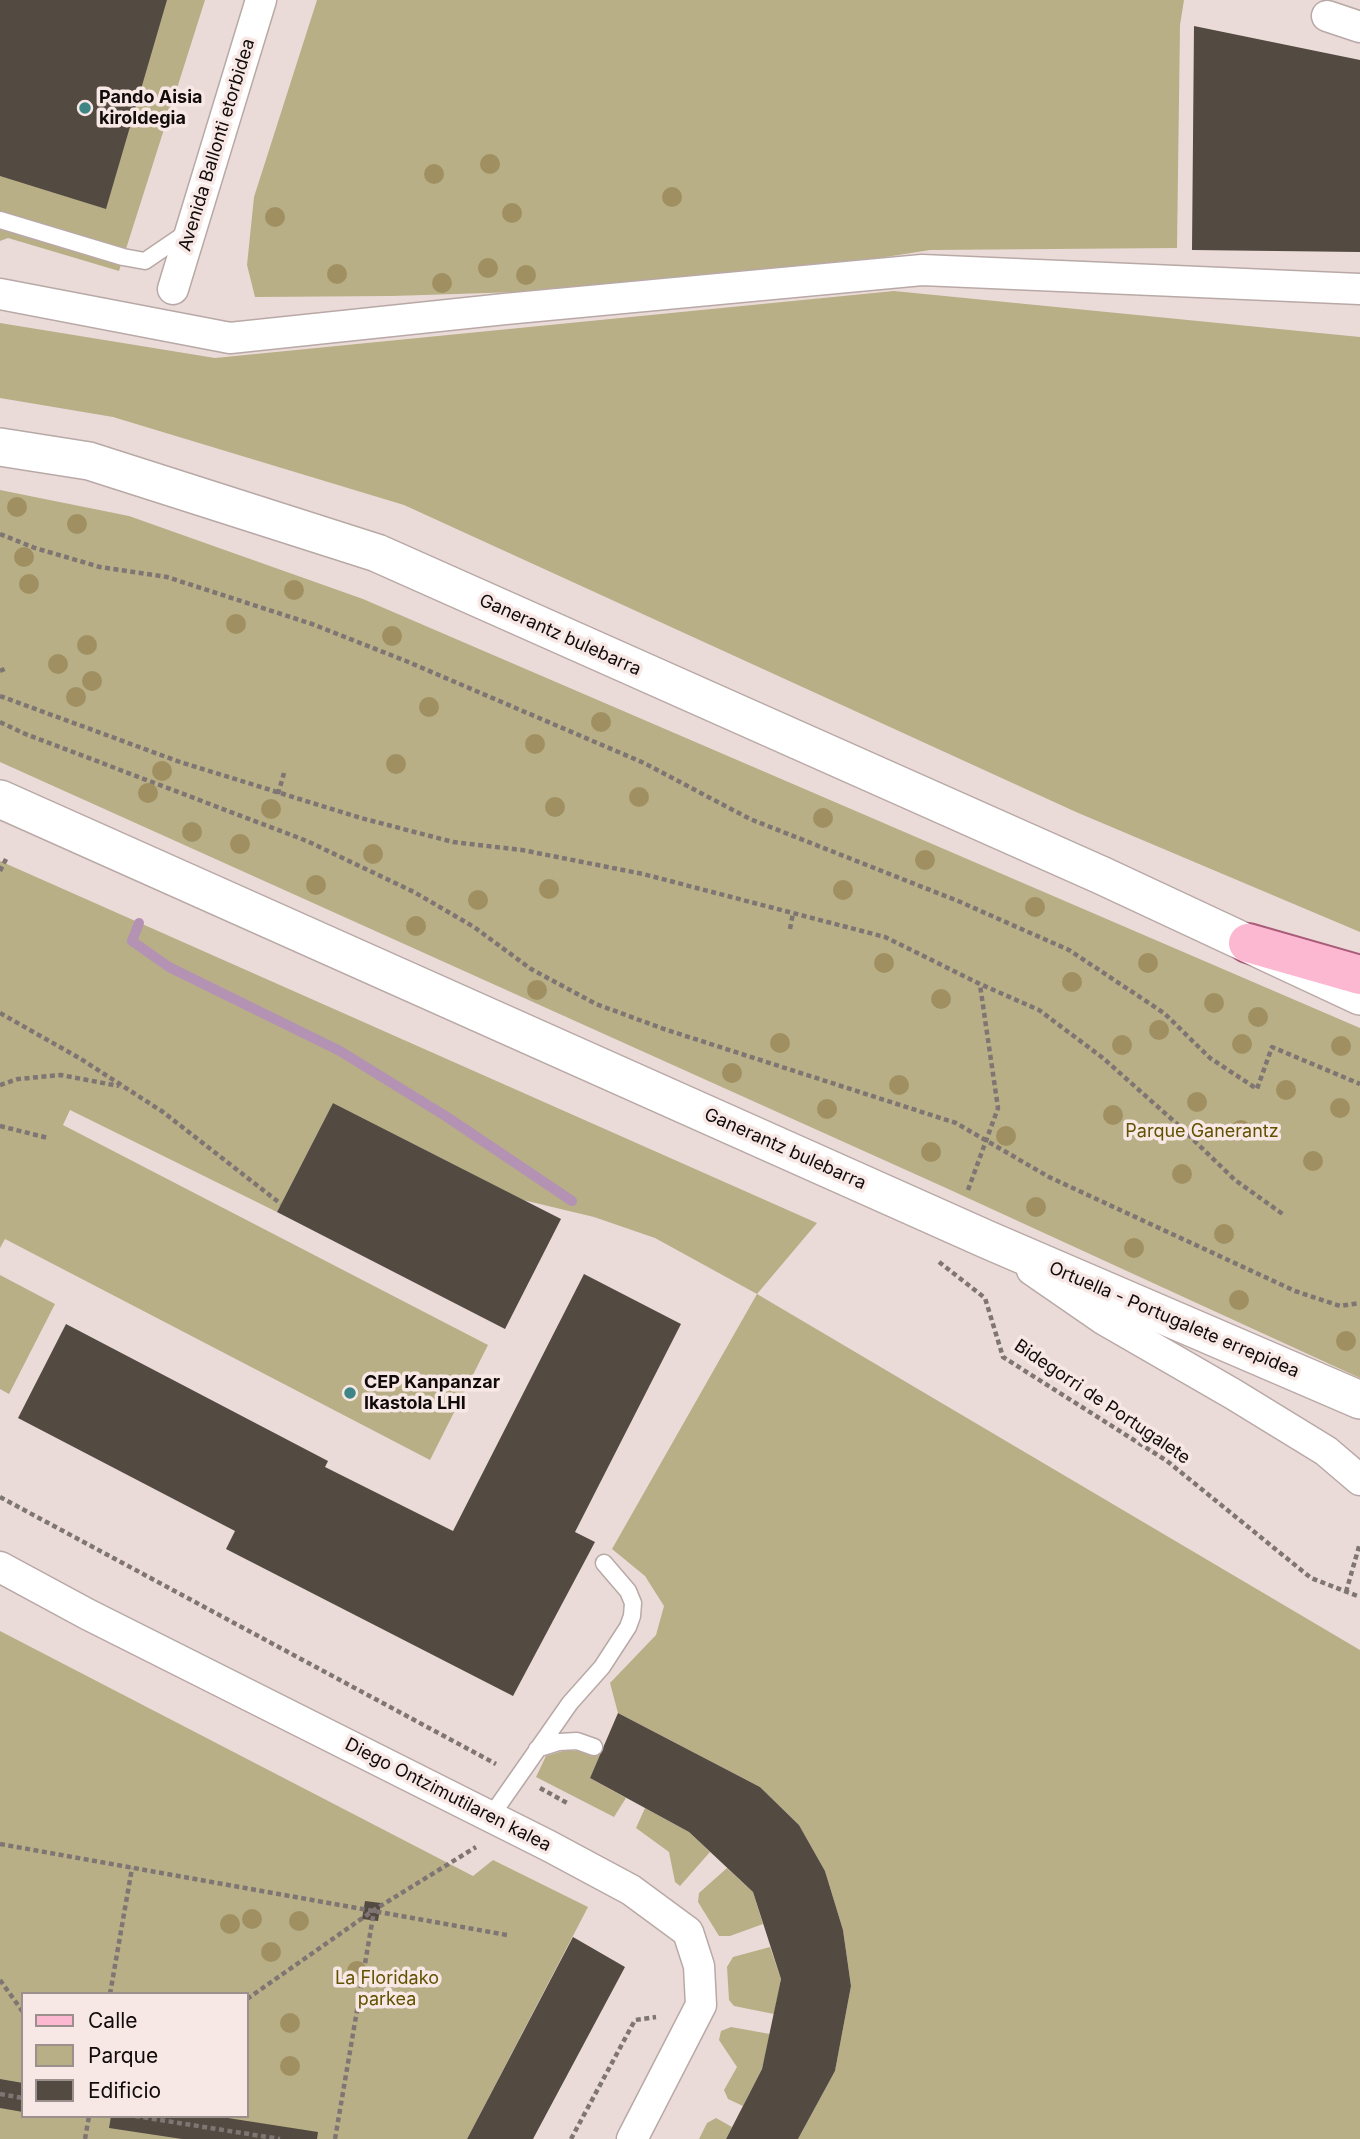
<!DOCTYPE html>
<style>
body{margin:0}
#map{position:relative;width:1360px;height:2139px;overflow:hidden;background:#ebdbd8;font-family:Inter,sans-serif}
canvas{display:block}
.legend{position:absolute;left:21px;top:1992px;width:228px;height:126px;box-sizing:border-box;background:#f8e8e5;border:2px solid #9c908e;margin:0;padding:9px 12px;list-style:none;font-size:21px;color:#110c0b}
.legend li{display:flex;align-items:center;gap:14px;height:35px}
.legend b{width:35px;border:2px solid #9c908e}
</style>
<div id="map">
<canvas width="1360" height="2139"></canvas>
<ul class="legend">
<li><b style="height:9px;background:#fcb7d1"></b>Calle</li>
<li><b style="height:19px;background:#b8af87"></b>Parque</li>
<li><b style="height:19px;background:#534a42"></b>Edificio</li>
</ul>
</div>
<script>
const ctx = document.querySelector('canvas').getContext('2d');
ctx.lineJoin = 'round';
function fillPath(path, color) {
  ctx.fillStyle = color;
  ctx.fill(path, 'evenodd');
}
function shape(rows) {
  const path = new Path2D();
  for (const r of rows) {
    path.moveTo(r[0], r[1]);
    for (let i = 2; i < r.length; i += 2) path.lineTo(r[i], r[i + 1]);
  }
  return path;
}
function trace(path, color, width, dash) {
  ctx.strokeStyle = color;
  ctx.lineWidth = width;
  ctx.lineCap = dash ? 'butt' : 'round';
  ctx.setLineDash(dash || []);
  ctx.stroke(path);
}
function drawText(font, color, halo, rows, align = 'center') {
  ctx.font = font + ' Inter,sans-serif';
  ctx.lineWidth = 7;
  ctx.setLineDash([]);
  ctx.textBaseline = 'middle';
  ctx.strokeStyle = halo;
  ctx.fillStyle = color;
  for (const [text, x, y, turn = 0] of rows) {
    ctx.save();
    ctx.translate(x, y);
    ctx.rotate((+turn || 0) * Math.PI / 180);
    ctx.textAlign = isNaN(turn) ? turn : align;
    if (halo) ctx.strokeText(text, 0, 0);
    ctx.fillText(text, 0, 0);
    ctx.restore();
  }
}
fillPath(shape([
 [0,0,205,0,119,271,8,238,0,241],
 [317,0,1184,0,1180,25,1177,248,930,250,772,275,582,290,392,296,255,297,247,265,254,197],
 [894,291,1360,337,1360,932,1076,812,404,505,113,417,0,398,0,323,215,358],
 [0,490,129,516,363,599,1360,1028,1360,1378,946,1188,0,762],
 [0,861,817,1223,757,1294,1360,1650,1360,2139,798,2139,835,2071,851,1986,843,1930,825,1871,799,1825,760,1787,618,1713,610,1683,656,1635,664,1606,645,1576,612,1549,757,1294,655,1238,594,1217,523,1200,333,1103,277,1212,70,1110,63,1125,488,1345,430,1460,5,1239,0,1248],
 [0,1275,55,1304,9,1394,0,1389],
 [0,1631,473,1876,493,1860,588,1907,467,2139,0,2139],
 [23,1994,247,1994,247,2116,23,2116],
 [566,1750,601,1753,590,1778,626,1798,614,1817,536,1777,546,1756],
 [645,1808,689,1832,710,1852,680,1886,675,1882,669,1852,636,1828],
 [727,1868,753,1892,763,1924,730,1936,719,1936,698,1902,699,1893],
 [770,1947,781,1979,774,2014,734,2006,729,2000,727,1967,733,1957],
 [731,2027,770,2034,762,2069,743,2106,728,2099,724,2090,737,2067,719,2040,721,2031],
 [716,2118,732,2127,726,2139,699,2139,707,2123]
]), '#b8af87');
trace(shape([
 [139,923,132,941,169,967,340,1051,447,1117,572,1201]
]), '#b392b4', 10);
fillPath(shape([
 [0,0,167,0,106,209,0,176],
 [1194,26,1360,60,1360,252,1192,250],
 [333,1103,561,1219,505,1329,277,1212],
 [584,1274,681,1324,575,1532,595,1542,513,1696,226,1549,235,1531,18,1418,66,1324,328,1461,325,1467,453,1531],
 [618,1713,760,1787,799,1825,825,1871,843,1930,851,1986,835,2071,798,2139,726,2139,762,2069,781,1979,753,1892,689,1832,590,1778],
 [365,1901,381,1903,378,1921,362,1919],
 [573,1937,625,1967,533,2139,467,2139],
 [0,2079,23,2083,23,2112,0,2108],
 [111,2116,215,2116,318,2132,317,2139,182,2139,109,2128]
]), '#534a42');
const service = shape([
 [0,220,123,257,145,261,189,231],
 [537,1749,559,1742,577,1741,594,1747],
 [491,1816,570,1703,602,1667,628,1627,632,1616,633,1603,628,1591,604,1563]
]);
const minor = shape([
 [1327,16,1360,27],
 [173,289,261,0],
 [0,294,230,338,505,309,922,270,1360,289],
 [1032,1270,1103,1319,1233,1394,1326,1451,1360,1480],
 [0,1567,87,1614,549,1846,631,1890,688,1932,699,1966,701,2005,632,2139]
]);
const tertiary = shape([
 [0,447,89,461,377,553,1103,876,1360,996],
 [0,799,988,1240,1360,1400]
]);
const primary = shape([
 [1248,943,1360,975]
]);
trace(service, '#b8a9a7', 19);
trace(minor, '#b8a9a7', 33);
trace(tertiary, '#b8a9a7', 40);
trace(primary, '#a85c78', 42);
trace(shape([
 [0,534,35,548,100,567,167,577,312,624,406,661,644,763,750,819,958,901,1069,950,1164,1013,1210,1058,1257,1089,1272,1047,1360,1084],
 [0,671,7,668],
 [0,696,180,762,361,818,453,842,522,850,643,874,885,937,980,984,1039,1010,1103,1058,1176,1123,1235,1180,1284,1215],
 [0,722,23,733,307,841,414,892,474,927,531,969,596,1004,664,1029,956,1123,1049,1177,1295,1291,1340,1306,1360,1303],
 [278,794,284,773],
 [0,871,7,857],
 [790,929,793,913],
 [0,1013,81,1059,163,1112,281,1204],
 [0,1085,18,1079,61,1075,119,1086],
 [0,1126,48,1138],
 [968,1190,998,1108,980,985],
 [939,1262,985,1298,1003,1357,1167,1461,1311,1578,1360,1597],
 [0,1497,496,1764],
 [1346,1592,1360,1543],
 [540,1788,567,1803],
 [0,1844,507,1935],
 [0,1980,23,2012],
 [110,1994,132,1868],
 [247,1999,374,1910,476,1847],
 [0,2094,23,2098],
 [135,2116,280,2139],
 [85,2139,89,2116],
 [335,2139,374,1911],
 [571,2139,635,2020,656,2017]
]), '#7f7573', 4.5, [5, 3.5]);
trace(service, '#fff', 16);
trace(minor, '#fff', 30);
trace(tertiary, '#fff', 37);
trace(primary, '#fcb7d1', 38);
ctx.fillStyle = '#a09061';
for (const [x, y] of [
 [490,164],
 [434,174],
 [672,197],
 [512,213],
 [275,217],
 [488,268],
 [337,274],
 [526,275],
 [442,283],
 [17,507],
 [77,524],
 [24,557],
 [29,584],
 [294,590],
 [236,624],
 [392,636],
 [87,645],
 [58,664],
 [92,681],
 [76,697],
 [429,707],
 [601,722],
 [535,744],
 [396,764],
 [162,771],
 [148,793],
 [639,797],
 [555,807],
 [271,809],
 [823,818],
 [192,832],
 [240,844],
 [373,854],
 [925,860],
 [316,885],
 [549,889],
 [843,890],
 [478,900],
 [1035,907],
 [416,926],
 [884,963],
 [1148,963],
 [1072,982],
 [537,990],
 [941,999],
 [1214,1003],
 [1258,1017],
 [1159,1030],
 [780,1043],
 [1242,1044],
 [1122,1045],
 [1341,1046],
 [732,1073],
 [899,1085],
 [1286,1090],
 [1197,1102],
 [1340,1108],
 [827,1109],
 [1113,1115],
 [1241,1130],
 [1006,1136],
 [931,1152],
 [1313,1161],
 [1182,1174],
 [1036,1207],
 [1224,1234],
 [1134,1248],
 [1239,1300],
 [1346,1341],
 [252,1919],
 [299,1921],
 [230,1924],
 [271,1952],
 [357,1971],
 [290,2023],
 [290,2066]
]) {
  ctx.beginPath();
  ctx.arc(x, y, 10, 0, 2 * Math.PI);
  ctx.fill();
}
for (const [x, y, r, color] of [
 [85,108,7,"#3e8685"],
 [350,1393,7,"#3e8685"]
]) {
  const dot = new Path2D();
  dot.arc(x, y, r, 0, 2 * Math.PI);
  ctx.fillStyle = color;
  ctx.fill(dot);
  trace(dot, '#f8e8e5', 2.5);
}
drawText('bold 18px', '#110c0b', '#f8e8e5', [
 ["Pando Aisia",99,98],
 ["kiroldegia",99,119],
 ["CEP Kanpanzar",364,1383],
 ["Ikastola LHI",364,1404]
], 'left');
drawText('18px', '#110c0b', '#f8e8e5', [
 ["Avenida Ballonti etorbidea",217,145,-73],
 ["Ganerantz bulebarra",560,635,24],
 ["Ganerantz bulebarra",785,1149,24],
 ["Ortuella - Portugalete errepidea",1174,1320,23],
 ["Bidegorri de Portugalete",1102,1402,34],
 ["Diego Ontzimutilaren kalea",448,1795,27]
]);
drawText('18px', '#625200', '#f8e8e5', [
 ["Parque Ganerantz",1202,1132],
 ["La Floridako",387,1979],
 ["parkea",387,2000]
]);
</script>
